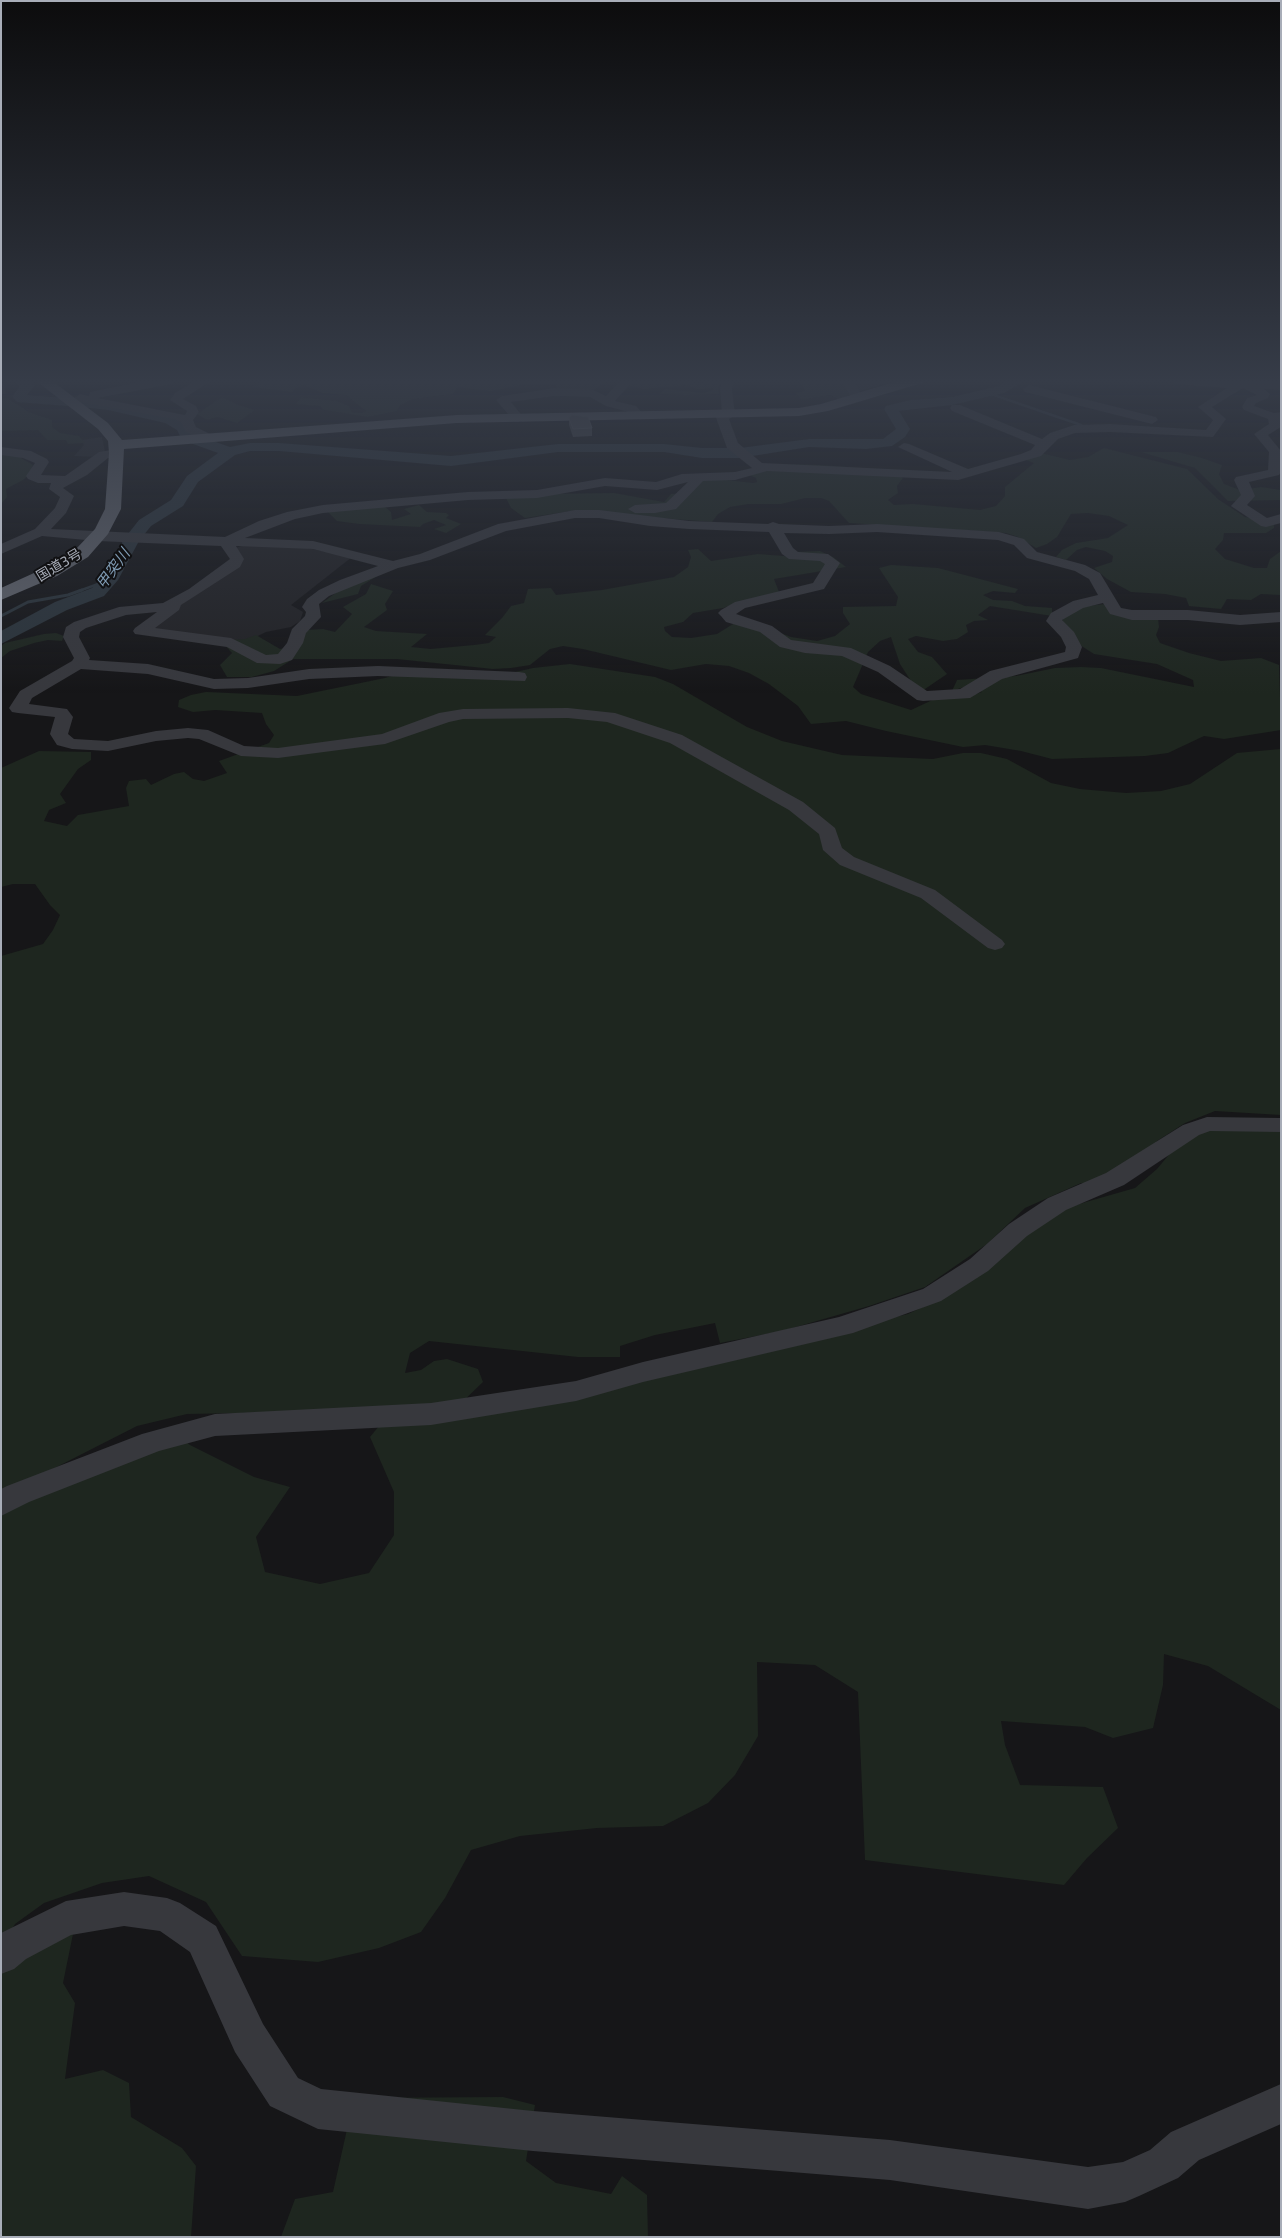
<!DOCTYPE html>
<meta charset="utf-8">
<style>
body{margin:0}
#map{position:relative;width:1282px;height:2238px;overflow:hidden;background:#161618;font-family:"Exo 2",sans-serif}
canvas{display:block}
.frame{position:absolute;inset:0;border:2px solid #a8adb8;pointer-events:none}
</style>
<div id="map">
<canvas width="1282" height="2238"></canvas>
<div class="frame"></div>
</div>
<script>
const ctx = document.querySelector('canvas').getContext('2d');
ctx.lineJoin = 'round';
function fillPath(path, color) {
  ctx.fillStyle = color;
  ctx.fill(path, 'evenodd');
}
function shape(rows) {
  const path = new Path2D();
  for (const r of rows) {
    path.moveTo(r[0], r[1]);
    for (let i = 2; i < r.length; i += 2) path.lineTo(r[i], r[i + 1]);
  }
  return path;
}
function trace(path, color, width, dash) {
  ctx.strokeStyle = color;
  ctx.lineWidth = width;
  ctx.lineCap = dash ? 'butt' : 'round';
  ctx.setLineDash(dash || []);
  ctx.stroke(path);
}
function drawText(font, color, halo, rows, align = 'center') {
  ctx.font = font + ' "Exo 2","Noto Sans JP",sans-serif';
  ctx.lineWidth = 4;
  ctx.setLineDash([]);
  ctx.textBaseline = 'middle';
  ctx.strokeStyle = halo;
  ctx.fillStyle = color;
  for (const [text, x, y, turn = 0] of rows) {
    ctx.save();
    ctx.translate(x, y);
    ctx.rotate((+turn || 0) * Math.PI / 180);
    ctx.textAlign = isNaN(turn) ? turn : align;
    if (halo) ctx.strokeText(text, 0, 0);
    ctx.fillText(text, 0, 0);
    ctx.restore();
  }
}
fillPath(shape([
 [861,380,898,380,856,392,852,384],
 [102,437,105,451,98,457,74,456,84,445,81,440],
 [245,545,302,547,352,557,291,605,303,612,300,621,291,627,266,632,241,644,145,630,239,564,235,548]
]), '#222225');
fillPath(shape([
 [255,380,608,380,592,391,557,389,555,384,526,384,491,391,457,387,453,394,413,399,400,405,397,411,368,417,324,410,320,406,296,404,301,397,337,401,349,406,352,412,361,413,366,411,346,395,323,393,303,385,294,389,293,392,253,387,262,382],
 [631,380,689,380,697,384,703,383,702,380,722,380,718,386,719,394,686,395,659,394,665,389,703,393,714,390,713,388,697,389,687,385,643,389,628,385],
 [842,380,851,394,840,400,830,395,801,400,796,393,805,391,801,381],
 [222,397,238,405,255,410,237,423,217,417,207,420,197,414],
 [1,398,7,398,29,412,52,420,52,427,60,433,79,436,85,443,68,444,66,440,47,440,38,430,1,431],
 [1104,448,1187,469,1218,499,1245,517,1261,519,1274,525,1274,528,1266,533,1224,533,1223,540,1215,549,1225,559,1254,568,1267,568,1270,559,1281,551,1281,599,1280,595,1261,594,1251,600,1227,599,1221,609,1189,606,1186,598,1165,594,1131,592,1107,579,1094,568,1112,562,1113,556,1105,551,1086,547,1077,550,1066,560,1056,557,1062,550,1076,543,1108,538,1128,525,1109,516,1088,513,1071,514,1057,537,1047,544,1036,548,1018,537,1006,533,849,523,829,501,821,498,805,498,781,504,748,504,730,507,718,514,712,522,571,511,525,518,511,508,506,498,547,494,614,493,664,502,671,494,685,493,702,477,753,483,757,482,756,478,743,472,780,464,819,465,892,470,903,478,897,486,898,493,888,500,894,505,913,504,980,510,996,506,1005,496,1005,487,1034,463,1026,460,1041,453,1070,460,1088,457],
 [1141,452,1178,452,1202,458,1222,465,1219,474,1224,484,1240,490,1261,487,1281,490,1281,500,1228,501,1195,468],
 [1,453,13,453,33,465,31,473,23,480,6,489,7,497,1,504],
 [419,505,427,512,446,513,449,515,446,518,461,524,446,533,434,529,446,525,434,520,423,524,420,527,359,524,337,521,326,510,384,506,391,512,392,520,411,514,404,509],
 [698,549,711,561,758,554,797,557,795,552,820,551,833,557,846,567,774,579,779,592,739,602,723,608,693,613,683,622,664,627,665,631,672,637,691,638,717,634,733,624,759,625,791,637,817,641,835,636,850,624,843,613,843,607,896,606,898,597,879,568,891,565,938,568,1018,589,1015,593,993,591,983,595,993,600,1012,601,1025,606,1052,608,1052,616,990,606,978,615,988,620,974,621,966,625,968,632,957,639,943,641,916,636,908,639,918,652,932,657,947,674,922,691,911,681,900,664,891,637,880,641,868,652,853,687,861,694,911,710,941,696,968,696,982,692,967,686,952,691,957,680,1016,676,1055,668,1081,667,1101,668,1194,687,1193,680,1157,664,1094,654,1080,645,1062,622,1065,613,1079,607,1105,604,1113,614,1138,620,1158,618,1159,627,1156,635,1160,643,1189,653,1221,661,1261,658,1279,665,1281,730,1224,739,1204,736,1168,753,1145,756,1052,759,1021,751,985,745,963,747,886,731,846,721,811,724,798,706,769,684,749,673,729,666,706,664,671,670,583,649,563,646,550,649,530,665,511,668,493,669,397,659,293,659,274,671,252,677,227,677,220,665,232,653,224,644,229,640,245,639,256,635,280,649,299,645,306,630,323,629,335,632,352,614,343,607,366,594,371,584,393,591,385,604,387,610,364,627,376,631,427,634,411,647,431,649,474,645,489,643,496,637,485,635,502,618,511,606,524,603,528,589,551,588,556,595,602,590,674,577,688,567,691,557,688,550],
 [387,570,361,586,358,594,322,603,341,589],
 [56,633,64,636,62,641,48,640,34,643,10,651,1,658,1,646,5,643,44,634],
 [570,664,655,677,673,684,747,727,782,741,842,755,933,759,963,753,981,753,1007,759,1051,783,1080,789,1126,793,1161,791,1190,784,1237,753,1281,749,1281,1115,1215,1111,1185,1123,1157,1141,1137,1175,1107,1190,1081,1183,1025,1208,987,1244,925,1287,869,1306,782,1331,720,1343,715,1323,655,1335,620,1346,620,1357,578,1357,429,1341,410,1353,405,1373,421,1370,434,1361,447,1359,478,1369,483,1382,455,1409,187,1414,137,1426,33,1479,1,1499,1,956,43,944,53,930,60,915,50,905,35,884,13,884,1,887,1,768,39,751,91,752,91,760,78,769,60,794,66,803,49,810,44,821,67,826,78,815,129,806,126,788,129,781,146,779,151,785,174,774,184,772,193,779,204,781,227,773,219,761,269,743,274,735,266,724,262,713,215,710,193,712,178,707,179,700,191,695,206,692,297,696,385,678,408,671,511,673,533,668],
 [1223,1119,1281,1123,1281,1710,1208,1666,1164,1654,1163,1685,1153,1728,1113,1738,1085,1727,1001,1721,1005,1745,1020,1785,1103,1787,1118,1828,1087,1858,1064,1885,865,1860,858,1692,815,1665,757,1662,758,1736,735,1775,708,1803,663,1826,597,1828,520,1836,471,1850,445,1898,421,1932,379,1948,318,1962,242,1956,206,1902,149,1876,102,1883,44,1903,15,1924,1,1948,1,1505,176,1434,190,1445,254,1477,290,1487,256,1537,265,1572,320,1584,369,1573,394,1535,394,1492,370,1437,388,1415,456,1417,908,1314,946,1296,1058,1210,1135,1188,1157,1169,1177,1145],
 [48,1934,73,1934,63,1983,75,2003,65,2079,103,2070,129,2083,131,2117,182,2148,196,2166,191,2237,1,2237,1,1970],
 [503,2097,535,2105,526,2161,556,2183,611,2194,622,2176,647,2195,648,2237,281,2237,295,2199,333,2192,354,2098]
]), '#1e261f');
trace(shape([
 [985,392,1081,425],
 [79,591,109,580]
]), '#2c353c', 2.5);
trace(shape([
 [1,616,28,602,68,595,82,590]
]), '#2c353c', 3);
fillPath(shape([
 [12,380,33,382,35,385,27,395,67,398,74,402,67,406,17,402,12,397,20,386,12,380],
 [1009,380,1026,380,1004,393,952,405,899,411,910,429,905,437,892,446,866,449,809,447,740,458,702,458,664,452,558,452,451,466,279,451,250,451,235,455,198,482,183,506,151,526,139,541,118,580,104,596,67,610,1,644,1,631,55,602,92,588,102,578,124,539,139,520,171,500,187,476,218,453,182,440,177,430,165,423,108,410,80,407,78,404,80,401,109,402,174,416,189,425,193,434,230,447,250,443,279,443,451,456,558,444,664,444,702,448,740,448,809,439,883,439,896,429,884,409,886,406,910,400,952,397,999,386,1009,380]
]), '#2c353c');
fillPath(shape([
 [150,380,177,380,171,384,98,398,185,415,187,411,170,400,175,393,197,380,212,380,183,399,196,406,199,412,193,420,196,427,212,435,214,438,212,441,204,441,186,432,181,422,174,419,80,402,74,398,80,394,89,396,90,392,150,380],
 [621,380,634,380,615,401,636,406,645,416,643,419,635,419,628,412,606,406,590,397,555,396,511,402,524,418,518,422,514,421,496,400,502,396,555,388,593,390,606,396,621,380],
 [722,380,734,380,732,389,735,415,729,419,738,443,762,463,952,472,898,447,904,443,909,444,968,469,1021,454,1031,450,1035,445,952,411,950,408,952,405,960,405,1042,439,1050,433,1074,425,1110,424,1206,430,1213,420,1198,407,1227,388,1176,384,1170,380,1281,382,1281,390,1264,389,1270,394,1268,398,1256,403,1254,406,1274,413,1281,412,1281,427,1268,435,1281,451,1281,472,1279,475,1249,482,1255,496,1247,505,1267,518,1281,514,1281,523,1266,527,1261,526,1231,506,1241,495,1234,480,1236,477,1268,470,1269,452,1254,434,1269,424,1268,419,1244,410,1242,407,1247,398,1257,395,1243,388,1212,407,1226,419,1213,437,1110,432,1075,433,1058,439,1041,456,958,480,767,471,735,480,703,481,676,509,655,513,635,513,628,509,635,505,666,503,688,482,657,490,605,486,537,498,468,500,323,513,295,519,245,538,313,541,393,561,420,554,498,524,575,510,599,510,689,521,768,524,773,522,779,524,829,526,877,524,999,532,1024,539,1037,552,1085,565,1100,573,1121,608,1132,610,1188,610,1240,615,1281,612,1281,622,1240,625,1188,620,1132,620,1110,614,1103,603,1083,608,1062,620,1074,632,1082,647,1078,658,1002,679,970,698,923,701,917,700,878,672,842,656,805,653,780,647,760,632,726,622,721,616,718,613,721,610,735,602,813,583,825,564,820,561,789,559,782,554,769,532,689,529,650,526,599,518,575,518,506,531,430,560,398,568,329,596,319,604,321,617,306,633,303,643,292,660,280,664,257,663,227,647,135,634,133,631,135,628,157,612,126,615,86,628,80,632,79,637,90,658,89,660,148,664,214,679,248,678,309,669,378,666,519,672,525,673,527,677,525,681,378,676,309,679,248,688,214,689,148,674,81,669,32,698,29,704,67,709,73,717,68,734,74,739,108,741,156,731,188,728,208,730,244,746,278,748,382,734,439,713,463,709,568,708,615,713,682,735,803,802,835,828,842,848,854,857,935,890,1002,940,1005,944,1002,948,995,950,988,948,921,898,840,865,823,850,819,834,789,810,670,743,607,722,568,718,463,719,449,722,385,744,278,758,241,756,199,739,188,738,156,741,108,751,72,749,57,745,50,734,55,717,18,713,12,712,9,708,20,691,72,661,74,658,63,637,66,627,74,622,119,607,163,603,189,589,230,559,221,546,97,541,42,536,1,554,1,544,35,529,55,508,60,497,49,489,51,483,38,483,28,479,26,476,35,463,23,458,1,455,1,447,31,451,47,459,49,462,41,475,65,476,99,452,117,449,123,453,122,456,108,458,87,475,63,488,74,496,66,513,51,529,225,537,259,521,287,512,323,505,468,492,537,490,605,478,656,482,682,474,735,472,752,468,727,448,715,415,722,412,720,389,722,380],
 [877,532,998,540,1014,545,1027,558,1075,571,1089,579,1098,595,1073,601,1051,613,1046,621,1061,637,1066,647,1065,652,990,671,960,689,927,691,890,666,851,648,791,640,772,626,736,614,745,608,824,589,840,563,828,554,798,552,793,548,784,533,829,534,877,532],
 [236,546,313,549,378,566,340,580,319,590,307,599,302,607,306,612,305,616,292,629,287,643,278,654,266,655,231,638,155,628,179,610,181,605,240,567,244,559,236,546],
 [838,380,854,381,863,398,861,401,853,401,845,386,838,380],
 [1029,385,1156,417,1158,420,1152,424,1025,392,1023,389,1029,385],
 [1207,1117,1281,1118,1281,1132,1210,1131,1199,1135,1124,1185,1066,1210,1027,1236,988,1271,941,1301,853,1333,643,1382,576,1401,431,1425,215,1436,159,1451,29,1502,1,1516,1,1489,7,1486,142,1434,215,1414,431,1403,576,1381,643,1362,839,1317,923,1289,970,1259,1009,1224,1048,1198,1106,1173,1183,1125,1207,1117],
 [124,1892,167,1898,180,1903,216,1926,263,2024,298,2078,321,2089,533,2111,890,2140,1088,2167,1123,2162,1150,2150,1171,2132,1281,2084,1281,2124,1199,2160,1178,2178,1139,2196,1125,2202,1088,2209,890,2180,533,2151,318,2129,270,2106,235,2052,190,1952,160,1931,124,1926,71,1935,26,1959,14,1969,1,1974,1,1933,66,1901,124,1892]
]), '#37383d');
fillPath(shape([
 [35,380,51,380,108,423,122,440,457,415,799,408,821,404,901,380,924,380,922,383,828,411,799,416,457,423,124,449,121,509,108,534,88,557,57,576,1,600,1,588,45,568,76,549,95,529,105,509,109,453,108,441,98,429,35,380]
]), '#63666e');
fillPath(shape([
 [569,418,592,428,592,436,573,437,569,425]
]), '#47494d');
fillPath(shape([
 [1,383,4,383,6,394,1,394]
]), '#2f3033');
const building = shape([
 [572,415,588,417,592,428,573,429,569,418,572,415]
]);
fillPath(building, '#525359');
trace(building, '#5f6168', 1);
const sky = ctx.createLinearGradient(0, 0, 0, 694);
sky.addColorStop(0, '#0c0c0d');
sky.addColorStop(0.55, '#363c48');
sky.addColorStop(1, '#363c4800');
ctx.fillStyle = sky;
ctx.fillRect(0, 0, 1282, 694);
drawText('14px', '#a8adb8', '#111113', [
 ["国道3号",59,565,-31]
]);
drawText('italic 15px', '#7f9bb3', '#111113', [
 ["甲突川",113,569,-54]
]);
</script>
